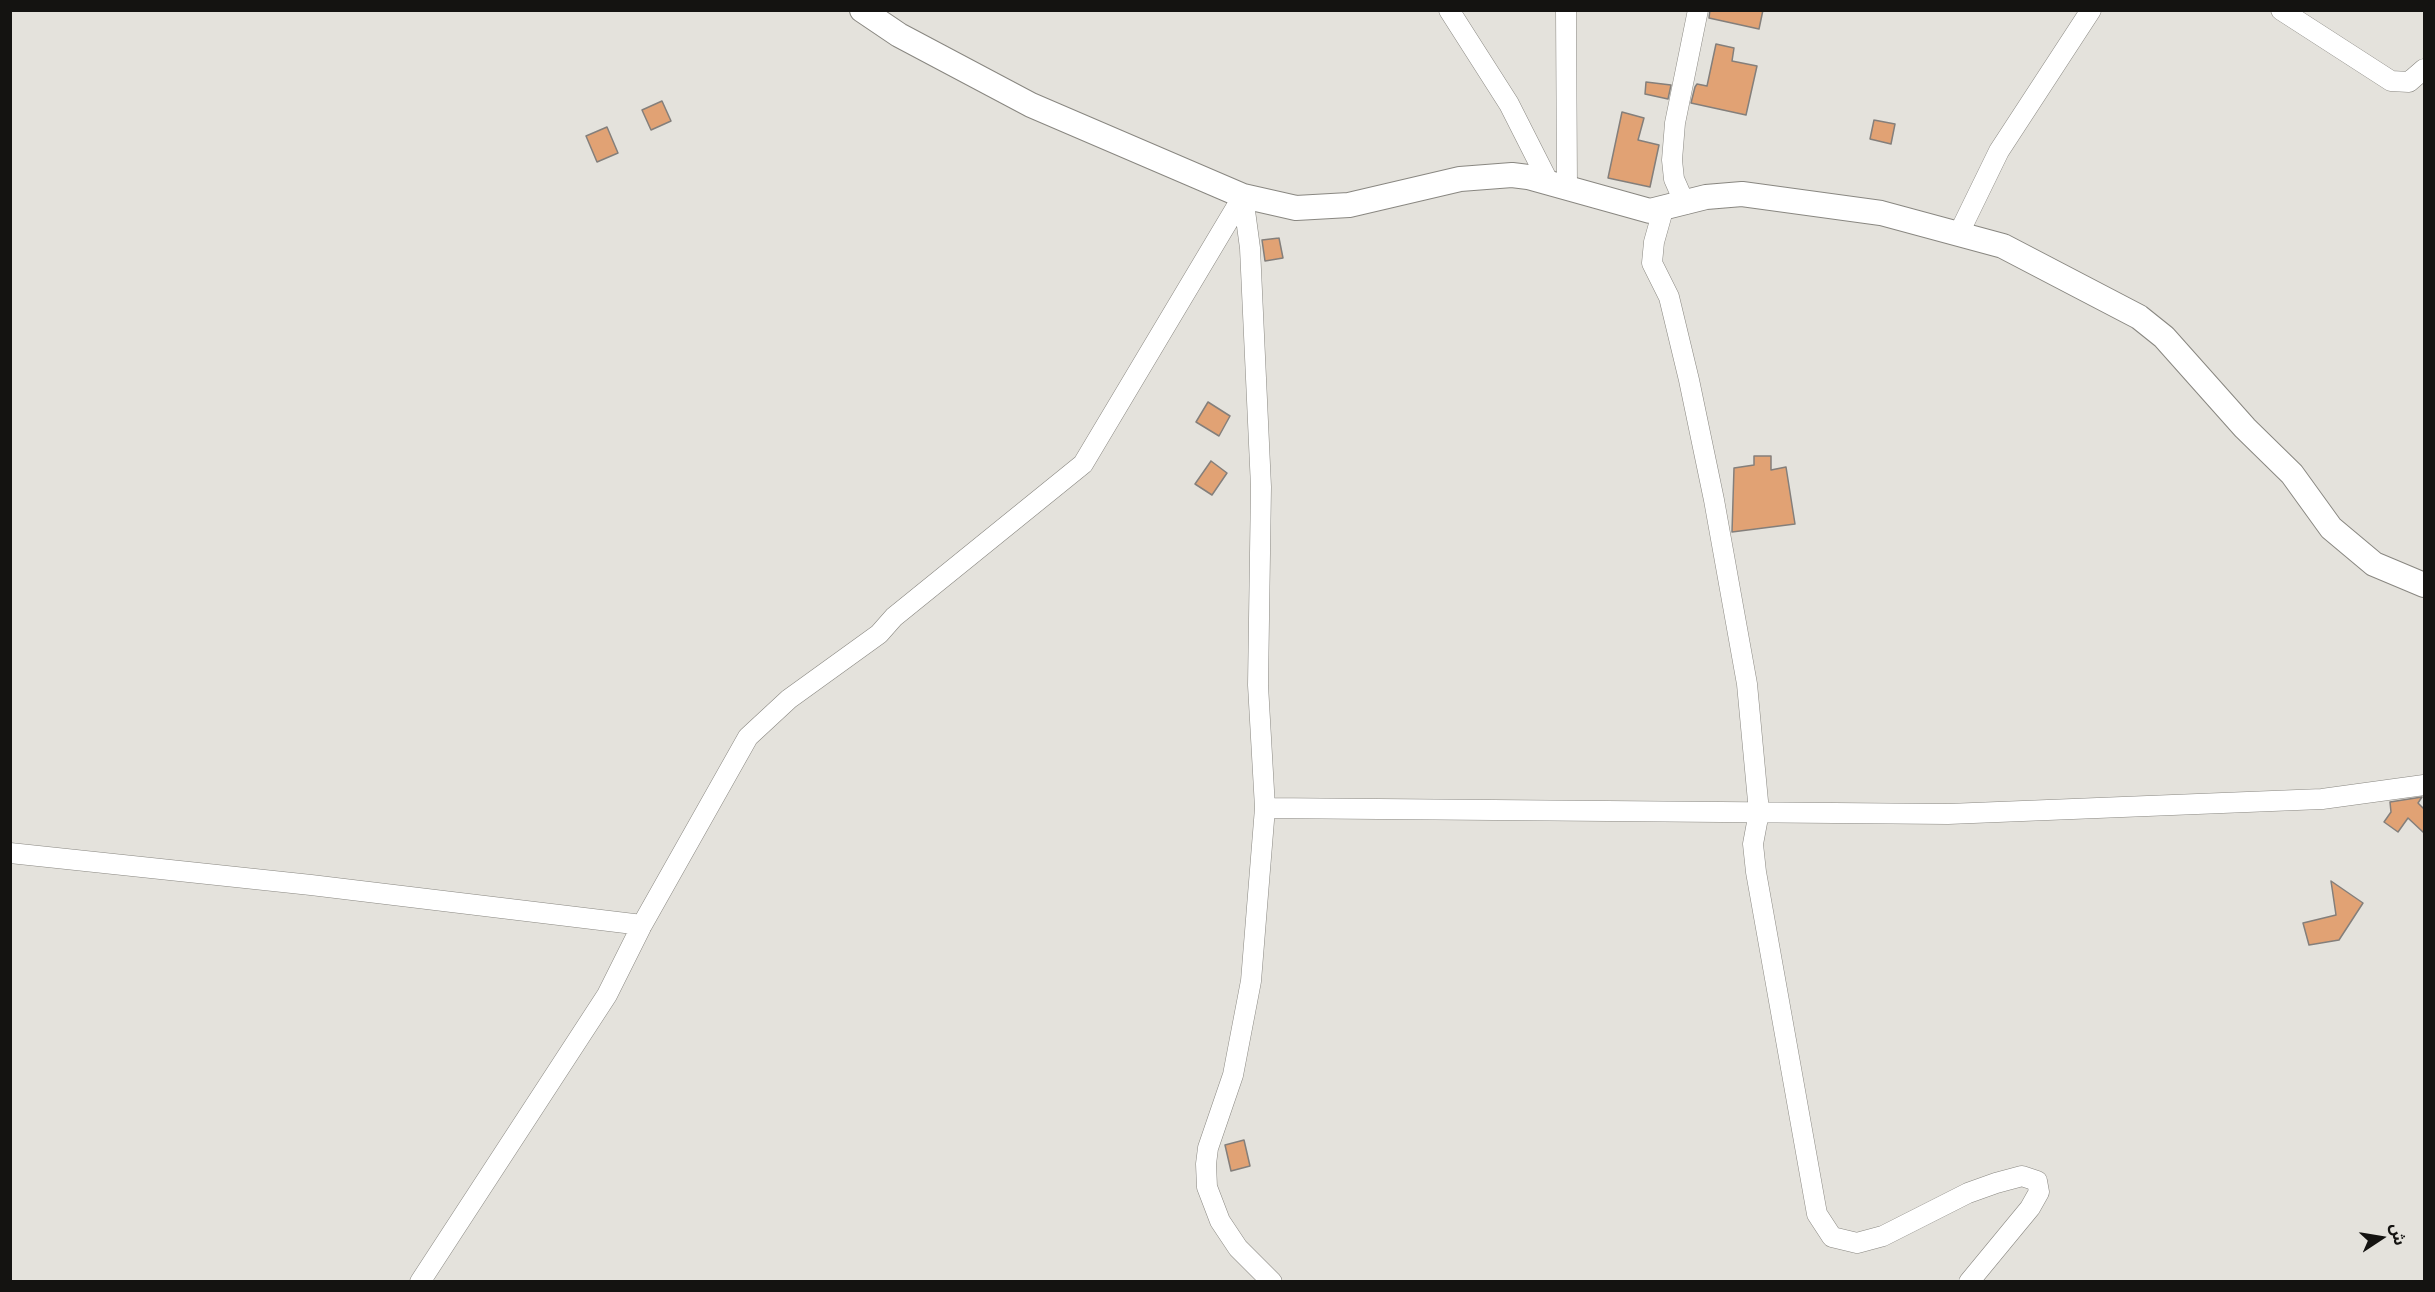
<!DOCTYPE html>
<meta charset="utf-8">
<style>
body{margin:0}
#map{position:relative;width:2435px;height:1292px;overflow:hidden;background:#e4e2dc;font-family:"Open Sans","Noto Sans Arabic",sans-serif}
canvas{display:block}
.frame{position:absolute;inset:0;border:12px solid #141311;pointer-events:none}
.north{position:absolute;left:2351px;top:1208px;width:60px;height:60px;-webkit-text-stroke:4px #e4e2dc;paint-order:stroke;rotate:78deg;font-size:16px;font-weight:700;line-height:24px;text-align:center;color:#141311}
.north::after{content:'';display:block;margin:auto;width:21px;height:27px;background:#141311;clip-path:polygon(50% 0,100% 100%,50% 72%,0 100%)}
</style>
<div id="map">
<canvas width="2435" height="1292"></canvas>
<div class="frame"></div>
<div class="north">ش</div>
</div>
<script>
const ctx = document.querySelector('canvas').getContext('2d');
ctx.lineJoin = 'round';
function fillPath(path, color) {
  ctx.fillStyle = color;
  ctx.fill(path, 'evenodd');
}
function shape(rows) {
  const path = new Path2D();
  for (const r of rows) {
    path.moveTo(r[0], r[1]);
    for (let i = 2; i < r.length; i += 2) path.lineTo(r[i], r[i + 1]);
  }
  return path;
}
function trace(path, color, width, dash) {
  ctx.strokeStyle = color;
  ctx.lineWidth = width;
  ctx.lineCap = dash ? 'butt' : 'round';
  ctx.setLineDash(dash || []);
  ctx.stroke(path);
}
const building = shape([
 [1710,10,1763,10,1759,29,1709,18,1710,10],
 [1716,44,1734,48,1732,61,1757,66,1746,115,1691,103,1695,87,1697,84,1707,86,1716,44],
 [1646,82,1671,85,1668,99,1645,94,1646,82],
 [662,101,671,121,651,130,642,110,662,101],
 [1622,112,1644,118,1638,140,1659,145,1650,187,1608,178,1622,112],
 [1874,120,1895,124,1891,144,1870,139,1874,120],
 [607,127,618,153,597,162,586,136,607,127],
 [1279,238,1283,258,1265,261,1262,240,1279,238],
 [1208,402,1230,416,1219,436,1196,422,1208,402],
 [1754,456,1771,456,1771,470,1786,467,1795,524,1732,532,1734,468,1754,465,1754,456],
 [1211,461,1227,473,1212,495,1195,484,1211,461],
 [2422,797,2418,803,2424,809,2424,833,2408,818,2398,832,2384,822,2391,812,2390,802,2422,797],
 [2331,881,2363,903,2339,940,2309,945,2303,923,2336,915,2331,881],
 [1244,1140,1250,1166,1231,1171,1225,1145,1244,1140]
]);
fillPath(building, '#e1a274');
trace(building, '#847f7b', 1.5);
const minor = shape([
 [1449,10,1509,104,1549,183],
 [1566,10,1567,188],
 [2281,10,2391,81,2409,82,2424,69],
 [1243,196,1250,248,1261,487,1258,685,1265,808,1948,814,2322,799,2424,785],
 [1685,204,1674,179,1672,160,1675,123,1698,10],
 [1663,210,1654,242,1652,263,1669,297,1689,380,1714,500,1747,684,1759,812,1753,844,1756,872,1817,1214,1832,1237,1857,1243,1883,1236,1968,1193,1996,1183,2022,1176,2037,1181,2039,1192,2030,1208,1969,1282],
 [1959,233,1999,151,2091,10],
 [1265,808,1251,981,1233,1075,1208,1148,1206,1164,1207,1187,1220,1221,1238,1248,1272,1282],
 [10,853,311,885,642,925],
 [420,1282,607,995,642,925,748,737,789,699,879,634,894,617,1083,464,1243,196]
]);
const tertiary = shape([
 [862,10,899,35,1031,105,1243,196,1274,203,1296,208,1349,205,1460,179,1512,175,1528,177,1650,211,1706,197,1742,194,1881,213,2003,246,2139,317,2164,337,2245,428,2292,474,2331,528,2374,564,2424,585]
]);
trace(minor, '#898781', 21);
trace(tertiary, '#898781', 26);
trace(minor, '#fff', 20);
trace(tertiary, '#fff', 24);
</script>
